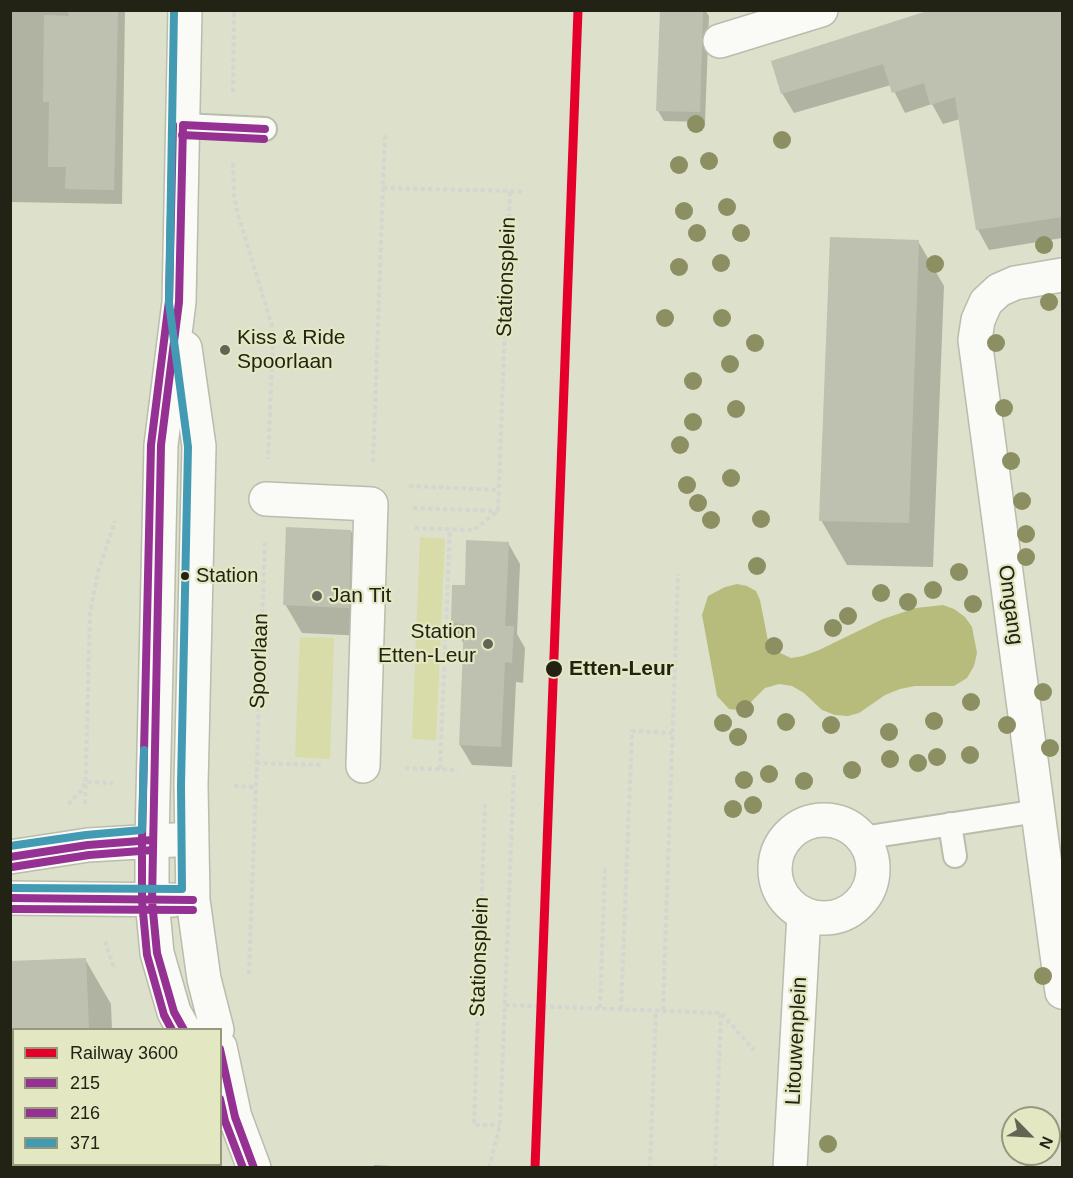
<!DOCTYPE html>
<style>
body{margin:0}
#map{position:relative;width:1073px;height:1178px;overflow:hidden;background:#dde0ca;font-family:Arial,sans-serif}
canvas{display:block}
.frame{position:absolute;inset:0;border:12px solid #222315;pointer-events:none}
.legend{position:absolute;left:12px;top:1028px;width:210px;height:138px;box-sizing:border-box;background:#e4e8c2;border:2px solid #96997d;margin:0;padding:8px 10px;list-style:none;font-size:18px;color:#222315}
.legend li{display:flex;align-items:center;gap:12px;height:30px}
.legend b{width:30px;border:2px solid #96997d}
.north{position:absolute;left:1001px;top:1106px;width:60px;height:60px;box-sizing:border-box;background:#e4e8c2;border:2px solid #96997d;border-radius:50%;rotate:114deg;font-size:16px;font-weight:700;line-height:24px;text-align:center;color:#222315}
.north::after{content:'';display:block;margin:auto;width:21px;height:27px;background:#636554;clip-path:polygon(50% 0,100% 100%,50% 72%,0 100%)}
</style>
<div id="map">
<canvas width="1073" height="1178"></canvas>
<div class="frame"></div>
<ul class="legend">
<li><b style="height:8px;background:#e4002b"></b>Railway 3600</li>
<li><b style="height:8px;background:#953192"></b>215</li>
<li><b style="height:8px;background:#953192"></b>216</li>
<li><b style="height:8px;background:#439ab3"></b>371</li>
</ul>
<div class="north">N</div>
</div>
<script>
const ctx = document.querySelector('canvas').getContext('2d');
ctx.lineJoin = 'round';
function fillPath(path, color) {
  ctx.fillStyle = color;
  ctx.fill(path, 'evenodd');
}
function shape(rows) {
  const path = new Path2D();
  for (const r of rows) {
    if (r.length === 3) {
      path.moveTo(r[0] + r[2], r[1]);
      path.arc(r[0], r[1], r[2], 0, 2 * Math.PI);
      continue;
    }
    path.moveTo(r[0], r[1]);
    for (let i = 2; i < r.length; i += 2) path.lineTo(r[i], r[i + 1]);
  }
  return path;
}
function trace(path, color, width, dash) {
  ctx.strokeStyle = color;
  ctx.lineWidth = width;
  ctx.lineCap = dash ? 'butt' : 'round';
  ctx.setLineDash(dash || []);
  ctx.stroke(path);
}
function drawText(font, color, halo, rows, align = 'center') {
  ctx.font = font + ' Arial,sans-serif';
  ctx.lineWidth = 4.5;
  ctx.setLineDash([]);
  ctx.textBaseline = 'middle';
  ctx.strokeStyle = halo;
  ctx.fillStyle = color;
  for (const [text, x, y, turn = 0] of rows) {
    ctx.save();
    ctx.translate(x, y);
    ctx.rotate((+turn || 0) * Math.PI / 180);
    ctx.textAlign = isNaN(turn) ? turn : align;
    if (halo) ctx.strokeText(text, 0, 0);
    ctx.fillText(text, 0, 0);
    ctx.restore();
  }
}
fillPath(shape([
 [420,537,445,539,436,740,412,739],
 [300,637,334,638,330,759,295,757]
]), '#d8dca8');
fillPath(shape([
 [737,584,747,586,756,591,760,600,768,641,778,652,791,658,803,656,819,650,883,619,916,608,943,605,954,609,965,617,972,627,977,653,974,666,967,678,954,686,915,686,900,689,885,695,859,713,848,716,835,715,822,710,804,693,792,686,779,684,765,688,746,707,738,710,729,709,717,696,702,615,708,596,725,587]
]), '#b7bc7c');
fillPath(shape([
 [10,10,125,10,122,204,10,202],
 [661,10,705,10,709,16,705,122,664,121,658,111],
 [936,10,1062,10,1062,106,1011,133,1062,125,1062,238,989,250,978,230,960,119,943,124,932,104,905,113,891,85,794,113,782,93],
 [918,241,944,286,933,567,847,565,821,520],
 [351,531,367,560,365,636,302,633,285,604],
 [508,543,520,564,517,634,525,648,523,683,516,682,512,767,472,765,460,745,464,644,452,623,466,587],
 [85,959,111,1004,112,1030,14,1030,14,1164,75,1164,10,1167,10,962],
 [374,1165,428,1168,374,1168]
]), '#0003');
fillPath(shape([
 [67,10,118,10,114,190,65,189,66,167,48,167,49,102,43,102,44,15,69,16],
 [660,10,703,10,700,112,656,111],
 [930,10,1062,10,1062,217,976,230,955,97,930,105,924,83,892,93,883,64,781,94,771,61],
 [830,237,919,240,909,523,819,521],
 [286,527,351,530,349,608,283,605],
 [466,540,509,542,505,626,514,626,512,663,505,662,501,747,459,745,464,624,451,623,452,585,465,585],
 [86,958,89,1029,10,1029,10,961]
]), '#bfc1b0');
const service = shape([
 [183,125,265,129],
 [950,824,955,856],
 [862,838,1038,811]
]);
const pedestrian = shape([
 [266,499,371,504,363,766]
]);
const minor = shape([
 [720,41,821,10],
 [1062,275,1015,283,999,290,986,302,978,320,975,340,1062,992],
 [824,869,49],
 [790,1168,804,914]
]);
const tertiary = shape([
 [185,348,199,446,191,785,193,900,204,979,217,1030],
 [10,857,88,845,174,840],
 [10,898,173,900],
 [184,1030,174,1012,157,953,152,901,152,840,161,445,179,302,185,10],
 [220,1047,234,1113],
 [220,1093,235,1117,254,1168]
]);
trace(service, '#babcac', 26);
trace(pedestrian, '#babcac', 36);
trace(minor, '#babcac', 36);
trace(tertiary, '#babcac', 36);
trace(shape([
 [233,92,234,10],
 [233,163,234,194,237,211,272,326,273,340,268,459],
 [383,188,510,191,498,511,474,530,412,528],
 [510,191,522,192],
 [373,462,385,133],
 [409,486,498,490],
 [413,508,498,511],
 [256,763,322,765],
 [405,768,458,770],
 [440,769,450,529],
 [234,786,255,787],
 [68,804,81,791,86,782,113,783],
 [85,804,90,613,98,572,115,521],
 [485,804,474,1125,500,1125],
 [105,941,114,968],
 [249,974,265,541],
 [505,1005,721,1013,754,1050],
 [600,1008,605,868],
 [621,1009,632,731,672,733],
 [663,1010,678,574],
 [489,1168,500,1125,514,771],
 [650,1168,656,1010],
 [715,1168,721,1013]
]), '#d5d6d0', 4, [4.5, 3]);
trace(service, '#fafaf7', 22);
trace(pedestrian, '#fafaf7', 33);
trace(minor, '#fafaf7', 33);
trace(tertiary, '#fafaf7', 33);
trace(shape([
 [183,125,179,302,161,445,152,901,157,953,174,1012,184,1030],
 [183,125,265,129],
 [10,857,88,845,152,840],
 [10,898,193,900],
 [220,1049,235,1117,254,1168]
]), '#953192', 8);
trace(shape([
 [182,135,264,139],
 [12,867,89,855,153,850],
 [10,909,193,910],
 [172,1030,164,1015,147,955,142,901,142,840,151,445,169,301,173,125],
 [220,1099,225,1121,243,1168]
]), '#953192', 8);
trace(shape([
 [10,846,86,835,142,830,144,750],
 [10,888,182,889,181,785,188,447,169,303,174,10]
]), '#439ab3', 8);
trace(shape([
 [535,1168,578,10]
]), '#e4002b', 9);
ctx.fillStyle = '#8c8f61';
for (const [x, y] of [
 [696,124],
 [782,140],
 [709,161],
 [679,165],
 [727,207],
 [684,211],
 [697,233],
 [741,233],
 [1044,245],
 [721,263],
 [935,264],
 [679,267],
 [1049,302],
 [665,318],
 [722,318],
 [755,343],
 [996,343],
 [730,364],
 [693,381],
 [1004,408],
 [736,409],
 [693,422],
 [680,445],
 [1011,461],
 [731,478],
 [687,485],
 [1022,501],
 [698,503],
 [761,519],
 [711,520],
 [1026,534],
 [1026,557],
 [757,566],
 [959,572],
 [933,590],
 [881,593],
 [908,602],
 [973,604],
 [848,616],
 [833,628],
 [774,646],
 [1043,692],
 [971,702],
 [745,709],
 [934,721],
 [786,722],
 [723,723],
 [831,725],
 [1007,725],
 [889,732],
 [738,737],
 [1050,748],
 [970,755],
 [937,757],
 [890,759],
 [918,763],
 [852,770],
 [769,774],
 [744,780],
 [804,781],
 [753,805],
 [733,809],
 [1043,976],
 [828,1144]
]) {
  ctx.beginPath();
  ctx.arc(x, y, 9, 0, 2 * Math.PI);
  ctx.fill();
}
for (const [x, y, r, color] of [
 [225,350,6,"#636554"],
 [185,576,5,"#222315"],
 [317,596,6,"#636554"],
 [488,644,6,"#636554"],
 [554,669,9,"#222315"]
]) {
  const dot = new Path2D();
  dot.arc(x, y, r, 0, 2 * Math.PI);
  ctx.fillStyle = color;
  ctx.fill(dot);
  trace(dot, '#e4e8c2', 2);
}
drawText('20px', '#222315', '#e4e8c2', [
 ["Station",196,576]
], 'left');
drawText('21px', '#222315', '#e4e8c2', [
 ["Stationsplein",507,277,-88],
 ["Omgang",1010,605,82],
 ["Spoorlaan",260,661,-88],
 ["Stationsplein",480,957,-88],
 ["Litouwenplein",797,1041,-87]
]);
drawText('21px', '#222315', '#e4e8c2', [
 ["Kiss & Ride",237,338],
 ["Spoorlaan",237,362],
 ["Jan Tit",329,596],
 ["Station",476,632,"right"],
 ["Etten-Leur",476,656,"right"]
], 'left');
drawText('bold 21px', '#222315', '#e4e8c2', [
 ["Etten-Leur",569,669]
], 'left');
</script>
